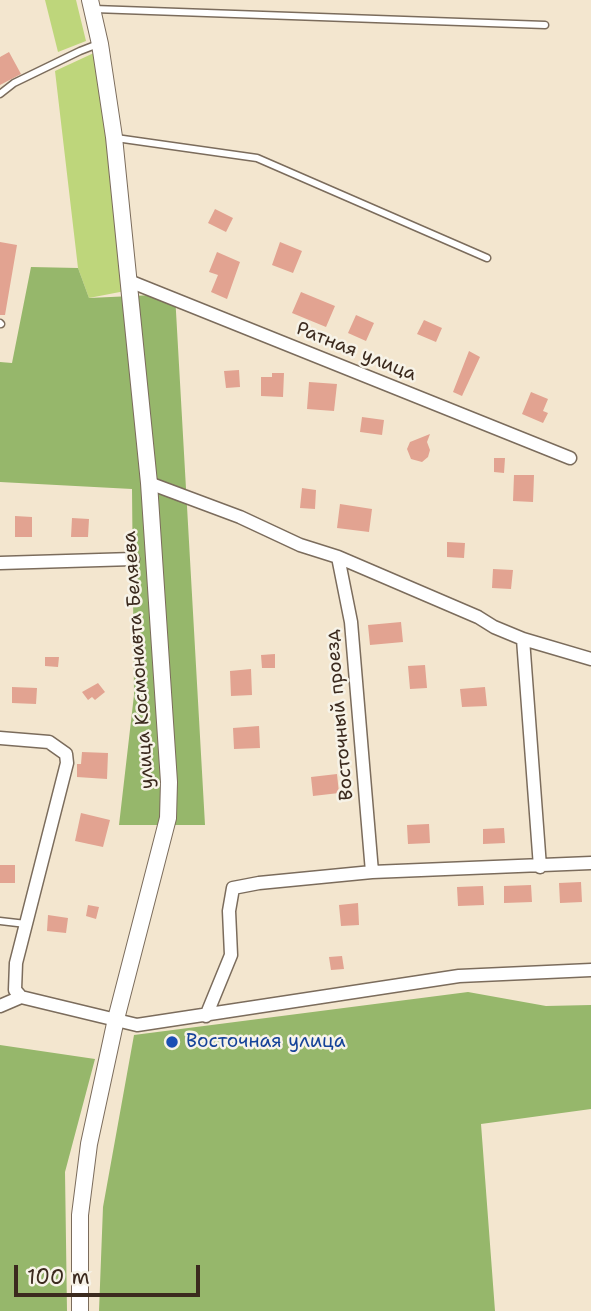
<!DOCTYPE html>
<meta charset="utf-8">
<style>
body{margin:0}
#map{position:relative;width:591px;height:1311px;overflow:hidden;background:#f3e6cf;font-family:"Shantell Sans",sans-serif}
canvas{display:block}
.scale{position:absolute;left:14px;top:1265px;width:186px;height:32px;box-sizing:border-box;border:4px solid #3b2a1e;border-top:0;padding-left:9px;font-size:21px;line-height:24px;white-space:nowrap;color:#3b2a1e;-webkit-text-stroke:5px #f7f3e8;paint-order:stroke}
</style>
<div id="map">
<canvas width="591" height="1311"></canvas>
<div class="scale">100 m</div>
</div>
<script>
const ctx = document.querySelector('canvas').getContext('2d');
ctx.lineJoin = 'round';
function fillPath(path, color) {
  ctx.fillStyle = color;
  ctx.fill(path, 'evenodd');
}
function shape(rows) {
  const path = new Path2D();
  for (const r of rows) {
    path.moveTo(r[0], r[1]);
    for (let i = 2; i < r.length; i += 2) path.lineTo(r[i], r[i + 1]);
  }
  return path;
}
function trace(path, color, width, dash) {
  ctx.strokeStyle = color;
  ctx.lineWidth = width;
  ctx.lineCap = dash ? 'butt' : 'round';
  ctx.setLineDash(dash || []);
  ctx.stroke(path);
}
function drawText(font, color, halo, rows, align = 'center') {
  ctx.font = font + ' "Shantell Sans",sans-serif';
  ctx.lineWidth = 5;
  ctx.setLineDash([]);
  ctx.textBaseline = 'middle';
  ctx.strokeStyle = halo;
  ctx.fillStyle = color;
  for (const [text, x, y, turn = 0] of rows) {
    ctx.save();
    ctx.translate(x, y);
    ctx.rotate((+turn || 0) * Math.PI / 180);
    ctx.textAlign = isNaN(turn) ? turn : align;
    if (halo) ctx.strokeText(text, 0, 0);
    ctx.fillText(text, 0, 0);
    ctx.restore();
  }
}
fillPath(shape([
 [45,0,76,0,86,41,58,52],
 [96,52,125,291,89,298,78,268,55,71]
]), '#bed67b');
fillPath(shape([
 [31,267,78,268,89,298,175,294,205,825,119,825,134,695,132,489,0,482,0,362,12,363],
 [468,992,546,1006,591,1005,591,1109,481,1124,495,1311,99,1311,103,1207,134,1035],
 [0,1045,95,1059,65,1172,67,1311,0,1311]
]), '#96b76b');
fillPath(shape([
 [9,52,21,74,0,85,0,57],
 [215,209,233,218,226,232,208,223],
 [0,242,17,245,5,315,0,315],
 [280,242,302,251,293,273,272,265],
 [217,252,240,262,227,299,211,292,218,275,209,272],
 [301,292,335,306,326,327,292,313],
 [356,315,374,323,366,341,348,333],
 [424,320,442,328,436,342,417,334],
 [469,351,480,357,462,396,453,392],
 [239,370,240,387,226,388,224,371],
 [272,373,284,373,283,397,261,396,261,377,272,377],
 [309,382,337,384,334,411,307,409],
 [531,392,548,399,543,411,548,413,543,423,522,414],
 [362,417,384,420,382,435,360,432],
 [430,434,427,442,430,450,428,457,422,462,411,459,407,449,410,442],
 [494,458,505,458,504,473,494,472],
 [514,475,534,475,533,502,513,501],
 [302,488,316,490,315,509,300,508],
 [340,504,372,509,369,532,337,528],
 [15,516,32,517,32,537,15,537],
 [72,518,89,519,88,537,71,537],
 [447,542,465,543,464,558,447,557],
 [493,569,513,570,511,589,492,588],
 [401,622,403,642,370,645,368,625],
 [275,654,275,668,262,668,261,655],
 [45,657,59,657,58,667,45,666],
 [425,665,427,688,410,689,408,666],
 [251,669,252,695,231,696,230,671],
 [98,683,105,692,95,700,92,697,88,700,82,692],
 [12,687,37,688,36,704,12,703],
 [485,687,487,706,462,707,460,689],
 [259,726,260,748,234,749,233,728],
 [82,752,108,753,107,779,77,777,77,764,81,764],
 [337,774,339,793,313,796,311,777],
 [81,813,110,820,103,847,75,841],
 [429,824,430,843,408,844,407,825],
 [504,828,505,843,483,844,483,829],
 [0,865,15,865,15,883,0,883],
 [581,882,582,902,560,903,559,883],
 [531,885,532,902,504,903,504,886],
 [483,886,484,905,458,906,457,887],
 [358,903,359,925,341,926,339,905],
 [88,905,99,907,96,919,86,916],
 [48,915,68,918,66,933,47,931],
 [342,956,344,969,331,970,329,957]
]), '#e2a391');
const service = shape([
 [94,9,545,25],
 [0,94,14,83,80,51,98,44],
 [116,138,257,158,487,258],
 [0,323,1,324],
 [0,921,26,924]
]);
const minor = shape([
 [129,281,570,458],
 [149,483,240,517,300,545,338,557,478,617,494,627,523,639,591,659],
 [338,557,351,622,372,872],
 [0,563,133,559],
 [523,639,540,867],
 [0,738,49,742,66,754,67,763,16,963,15,990,21,997],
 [0,1006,21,997,137,1025,459,976,591,970],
 [206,1016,231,955,229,911,233,888,259,883,372,872,591,863]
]);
const tertiary = shape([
 [80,1311,80,1215,89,1144,116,1019,168,818,169,782,149,483,114,137,100,44,90,0]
]);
trace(service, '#7b6c5c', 9);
trace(minor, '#7b6c5c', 15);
trace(tertiary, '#7b6c5c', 18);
trace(service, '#fff', 6);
trace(minor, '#fff', 12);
trace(tertiary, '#fff', 16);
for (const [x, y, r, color] of [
 [172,1042,7,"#1a4fb4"]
]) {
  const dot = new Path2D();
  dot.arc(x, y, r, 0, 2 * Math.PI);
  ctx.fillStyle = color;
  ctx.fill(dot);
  trace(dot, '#f7f3e8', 2.5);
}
drawText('19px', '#3b2a1e', '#f7f3e8', [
 ["Ратная улица",356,352,22],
 ["улица Космонавта Беляева",139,660,-94],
 ["Восточный проезд",340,715,-95]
]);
drawText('19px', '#164399', '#f7f3e8', [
 ["Восточная улица",186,1042]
], 'left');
</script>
